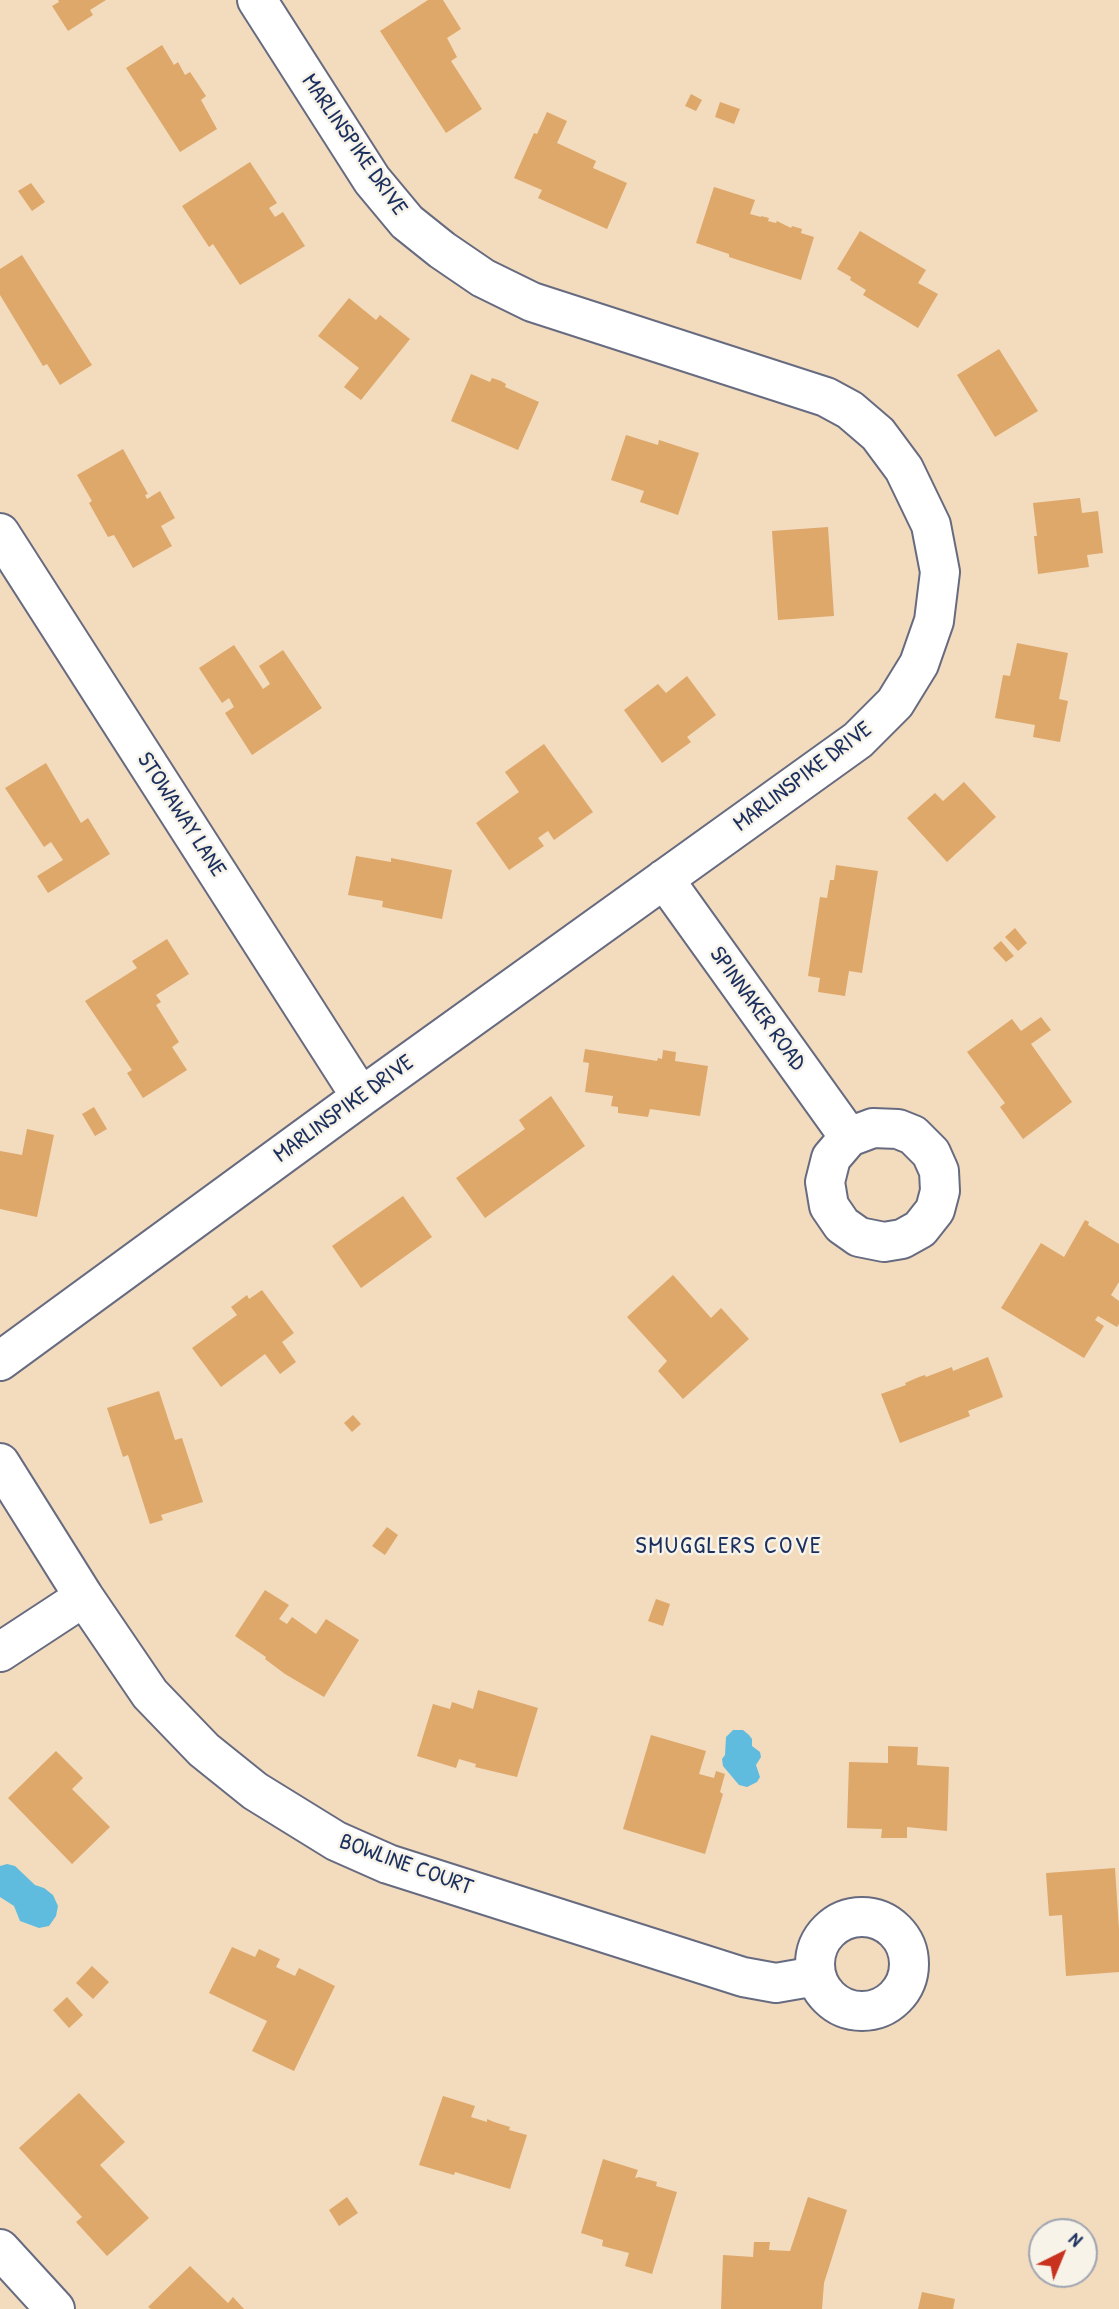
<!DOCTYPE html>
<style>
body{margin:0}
#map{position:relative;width:1119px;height:2309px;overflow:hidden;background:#f3dbbe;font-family:"Patrick Hand",sans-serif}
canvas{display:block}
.north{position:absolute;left:1028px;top:2218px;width:70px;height:70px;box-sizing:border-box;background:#f7f3e8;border:2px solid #9fa5b1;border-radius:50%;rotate:43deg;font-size:19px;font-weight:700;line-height:28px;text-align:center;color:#1b2f5e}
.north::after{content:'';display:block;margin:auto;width:24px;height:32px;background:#c8321e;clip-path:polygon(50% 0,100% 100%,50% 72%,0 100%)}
</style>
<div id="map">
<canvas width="1119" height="2309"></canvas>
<div class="north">N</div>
</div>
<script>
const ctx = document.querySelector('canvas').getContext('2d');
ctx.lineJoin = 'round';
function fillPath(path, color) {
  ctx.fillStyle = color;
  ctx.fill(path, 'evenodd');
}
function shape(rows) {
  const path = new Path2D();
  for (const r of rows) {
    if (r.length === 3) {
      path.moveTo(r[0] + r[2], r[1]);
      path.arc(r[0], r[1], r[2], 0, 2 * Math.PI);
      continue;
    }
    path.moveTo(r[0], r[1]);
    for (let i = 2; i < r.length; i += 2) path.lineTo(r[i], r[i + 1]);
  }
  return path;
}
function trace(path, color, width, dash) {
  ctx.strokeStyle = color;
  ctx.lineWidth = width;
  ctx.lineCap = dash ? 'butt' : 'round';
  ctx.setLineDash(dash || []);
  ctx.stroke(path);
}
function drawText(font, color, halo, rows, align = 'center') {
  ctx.font = font + ' "Patrick Hand",sans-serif';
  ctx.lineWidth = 5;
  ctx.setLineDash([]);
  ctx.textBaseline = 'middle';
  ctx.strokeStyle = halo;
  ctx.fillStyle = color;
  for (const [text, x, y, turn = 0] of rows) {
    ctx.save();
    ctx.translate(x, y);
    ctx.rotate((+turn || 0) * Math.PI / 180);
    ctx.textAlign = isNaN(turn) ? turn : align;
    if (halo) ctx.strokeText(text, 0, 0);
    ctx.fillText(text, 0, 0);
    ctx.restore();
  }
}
fillPath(shape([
 [733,1730,743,1730,749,1735,752,1739,752,1746,760,1752,761,1757,756,1765,760,1777,757,1782,747,1787,739,1785,723,1766,722,1759,725,1755,726,1737],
 [7,1864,15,1866,35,1885,44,1888,53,1895,58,1906,56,1916,49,1926,39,1928,20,1921,14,1906,0,1897,0,1866]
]), '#60bcde');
fillPath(shape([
 [58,0,106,0,90,10,93,15,68,31,52,6,59,2],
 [428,0,443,0,461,29,447,38,457,57,451,61,482,109,446,133,380,31],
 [162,45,174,65,178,62,185,75,190,72,206,96,201,100,217,129,180,152,126,68],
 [691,94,702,100,696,111,685,106],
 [720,102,740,109,734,124,715,117],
 [547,112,567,121,557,143,596,161,593,168,627,183,607,229,538,198,542,190,514,178,534,133,537,134],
 [250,162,277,203,269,208,275,217,283,212,305,246,240,285,213,244,209,247,182,206],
 [31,183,45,202,32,211,18,191],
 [714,187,755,200,750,214,761,217,761,216,769,218,768,221,776,223,777,221,791,228,792,226,802,229,801,233,814,237,801,280,729,257,729,254,696,243],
 [860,231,926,270,918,283,938,294,918,328,863,295,866,290,850,280,851,277,837,269],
 [22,255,92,365,60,385,47,364,43,366,0,295,0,269],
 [349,298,376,320,380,315,410,339,361,400,344,387,359,368,318,336],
 [999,349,1038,411,995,437,957,375],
 [471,374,490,382,492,378,501,381,506,384,505,387,539,402,518,450,451,421],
 [626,435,658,445,659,440,699,453,678,515,640,502,644,491,611,480],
 [123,449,148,494,145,495,147,499,160,491,175,518,161,526,172,546,133,568,114,535,108,537,89,503,92,501,77,475],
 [1080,498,1082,513,1098,511,1103,553,1087,555,1089,567,1038,574,1034,536,1037,536,1033,503],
 [828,527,834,616,778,620,772,531],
 [1017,643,1068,653,1059,699,1068,701,1060,742,1033,737,1035,725,995,718,1003,675,1010,676],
 [234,645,263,689,270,684,259,666,283,650,322,708,252,755,225,713,234,707,229,698,222,703,199,668],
 [687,676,716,715,687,737,691,742,662,763,624,710,658,684,666,693],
 [544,744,593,812,554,840,548,831,545,833,538,838,544,846,509,870,476,823,519,792,505,772],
 [46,763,81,823,88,818,110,854,48,893,37,876,63,860,51,842,44,847,5,788],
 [964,782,996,817,947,862,907,818,935,793,943,801],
 [356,856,391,862,391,858,452,870,442,919,382,907,383,901,348,895],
 [836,865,878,871,862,973,849,971,845,996,818,992,820,978,808,976,820,897,827,898,830,880,834,880],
 [1015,928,1027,943,1018,951,1005,937],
 [167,939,189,974,156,995,161,1002,156,1005,179,1042,172,1047,187,1070,143,1098,127,1073,132,1070,85,1001,137,968,132,961],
 [1001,941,1014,956,1006,962,993,948],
 [1041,1017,1051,1030,1031,1044,1072,1102,1023,1139,1000,1107,1005,1103,967,1052,1012,1019,1021,1031],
 [585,1049,657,1061,658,1058,662,1059,663,1050,676,1052,675,1061,708,1066,700,1116,650,1109,648,1117,618,1113,618,1107,611,1106,613,1096,585,1092,589,1063,583,1062],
 [551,1096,585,1146,485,1218,456,1178,525,1129,519,1120],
 [94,1107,107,1129,95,1136,82,1114],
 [27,1129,54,1135,37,1217,0,1209,0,1151,22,1155],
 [403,1196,432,1237,361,1288,332,1246],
 [1085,1220,1089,1222,1088,1225,1119,1244,1119,1282,1111,1295,1119,1301,1119,1324,1117,1327,1098,1316,1095,1320,1104,1326,1084,1358,1001,1308,1041,1243,1064,1257],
 [673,1275,711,1318,721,1308,749,1339,683,1399,658,1371,667,1361,627,1317],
 [262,1290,294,1333,282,1342,296,1362,280,1374,265,1354,221,1387,192,1348,237,1315,231,1307,247,1295,249,1299],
 [988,1357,1003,1397,968,1411,970,1416,900,1443,881,1394,906,1385,905,1383,919,1377,925,1375,926,1377,952,1367,953,1371],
 [159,1391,175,1440,182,1438,203,1502,161,1515,163,1520,150,1524,128,1455,123,1457,107,1408],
 [353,1415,361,1424,352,1432,344,1423],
 [387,1527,398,1535,385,1555,372,1546],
 [265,1590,289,1605,279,1619,287,1624,292,1617,316,1634,326,1619,359,1640,324,1697,285,1674,265,1659,266,1657,235,1636],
 [656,1599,670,1604,663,1626,648,1621],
 [478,1690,538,1708,517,1777,475,1767,476,1764,459,1759,456,1768,417,1756,433,1704,450,1709,452,1702,473,1709],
 [651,1735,706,1751,699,1774,714,1778,716,1771,725,1774,720,1792,723,1794,705,1854,623,1829],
 [888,1746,918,1747,917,1765,949,1767,947,1831,907,1827,907,1838,881,1838,882,1829,847,1828,849,1762,888,1763],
 [56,1751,83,1778,72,1789,110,1827,72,1864,8,1798],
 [1115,1868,1119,1929,1119,1972,1066,1976,1062,1915,1049,1916,1046,1873],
 [232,1947,255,1957,259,1949,280,1959,276,1967,295,1976,299,1968,335,1986,294,2071,252,2051,267,2021,209,1993],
 [92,1966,109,1982,93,1999,76,1983],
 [67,1997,83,2015,69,2028,53,2010],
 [79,2093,125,2142,100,2165,149,2218,107,2256,76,2222,82,2217,19,2148],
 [443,2096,475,2106,471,2117,487,2122,487,2119,494,2122,510,2127,509,2130,527,2135,510,2189,455,2172,454,2175,419,2165],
 [603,2159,638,2170,635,2178,639,2177,657,2182,656,2186,677,2192,652,2274,625,2266,629,2253,602,2246,603,2240,581,2233],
 [347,2197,358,2213,339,2226,329,2210],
 [808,2197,847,2210,824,2283,822,2309,721,2309,723,2255,753,2257,754,2242,770,2242,769,2250,790,2251],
 [190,2266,228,2303,233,2297,244,2309,151,2309,148,2307],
 [922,2292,955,2299,953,2309,918,2309]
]), '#dda86a');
const minor = shape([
 [0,533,361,1097],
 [664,879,849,1137,831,1158,825,1182,829,1206,842,1225,859,1237,884,1242,902,1239,920,1229,935,1210,940,1191,939,1171,931,1153,913,1135,898,1129,873,1128,849,1137],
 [0,1361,361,1097,858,740,895,703,919,664,934,621,940,572,931,525,904,469,878,434,850,410,826,397,532,302,483,278,442,250,407,222,372,180,257,0],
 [0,1463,84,1597,150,1694,204,1750,255,1791,336,1841,388,1864,743,1977,776,1983,816,1976],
 [0,1652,84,1597],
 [862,1964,47],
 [0,2249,55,2309]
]);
trace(minor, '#676b80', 42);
trace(minor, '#fff', 38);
drawText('23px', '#1b2f5e', '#f7f3e8', [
 ["MARLINSPIKE DRIVE",354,145,55],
 ["MARLINSPIKE DRIVE",803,777,-37],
 ["STOWAWAY LANE",181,815,57],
 ["SPINNAKER ROAD",757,1009,54],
 ["MARLINSPIKE DRIVE",344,1109,-36],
 ["BOWLINE COURT",406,1865,20]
]);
ctx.letterSpacing = '2px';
drawText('24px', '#1b2f5e', '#f7f3e8', [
 ["SMUGGLERS COVE",729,1547]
]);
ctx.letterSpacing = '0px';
</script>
